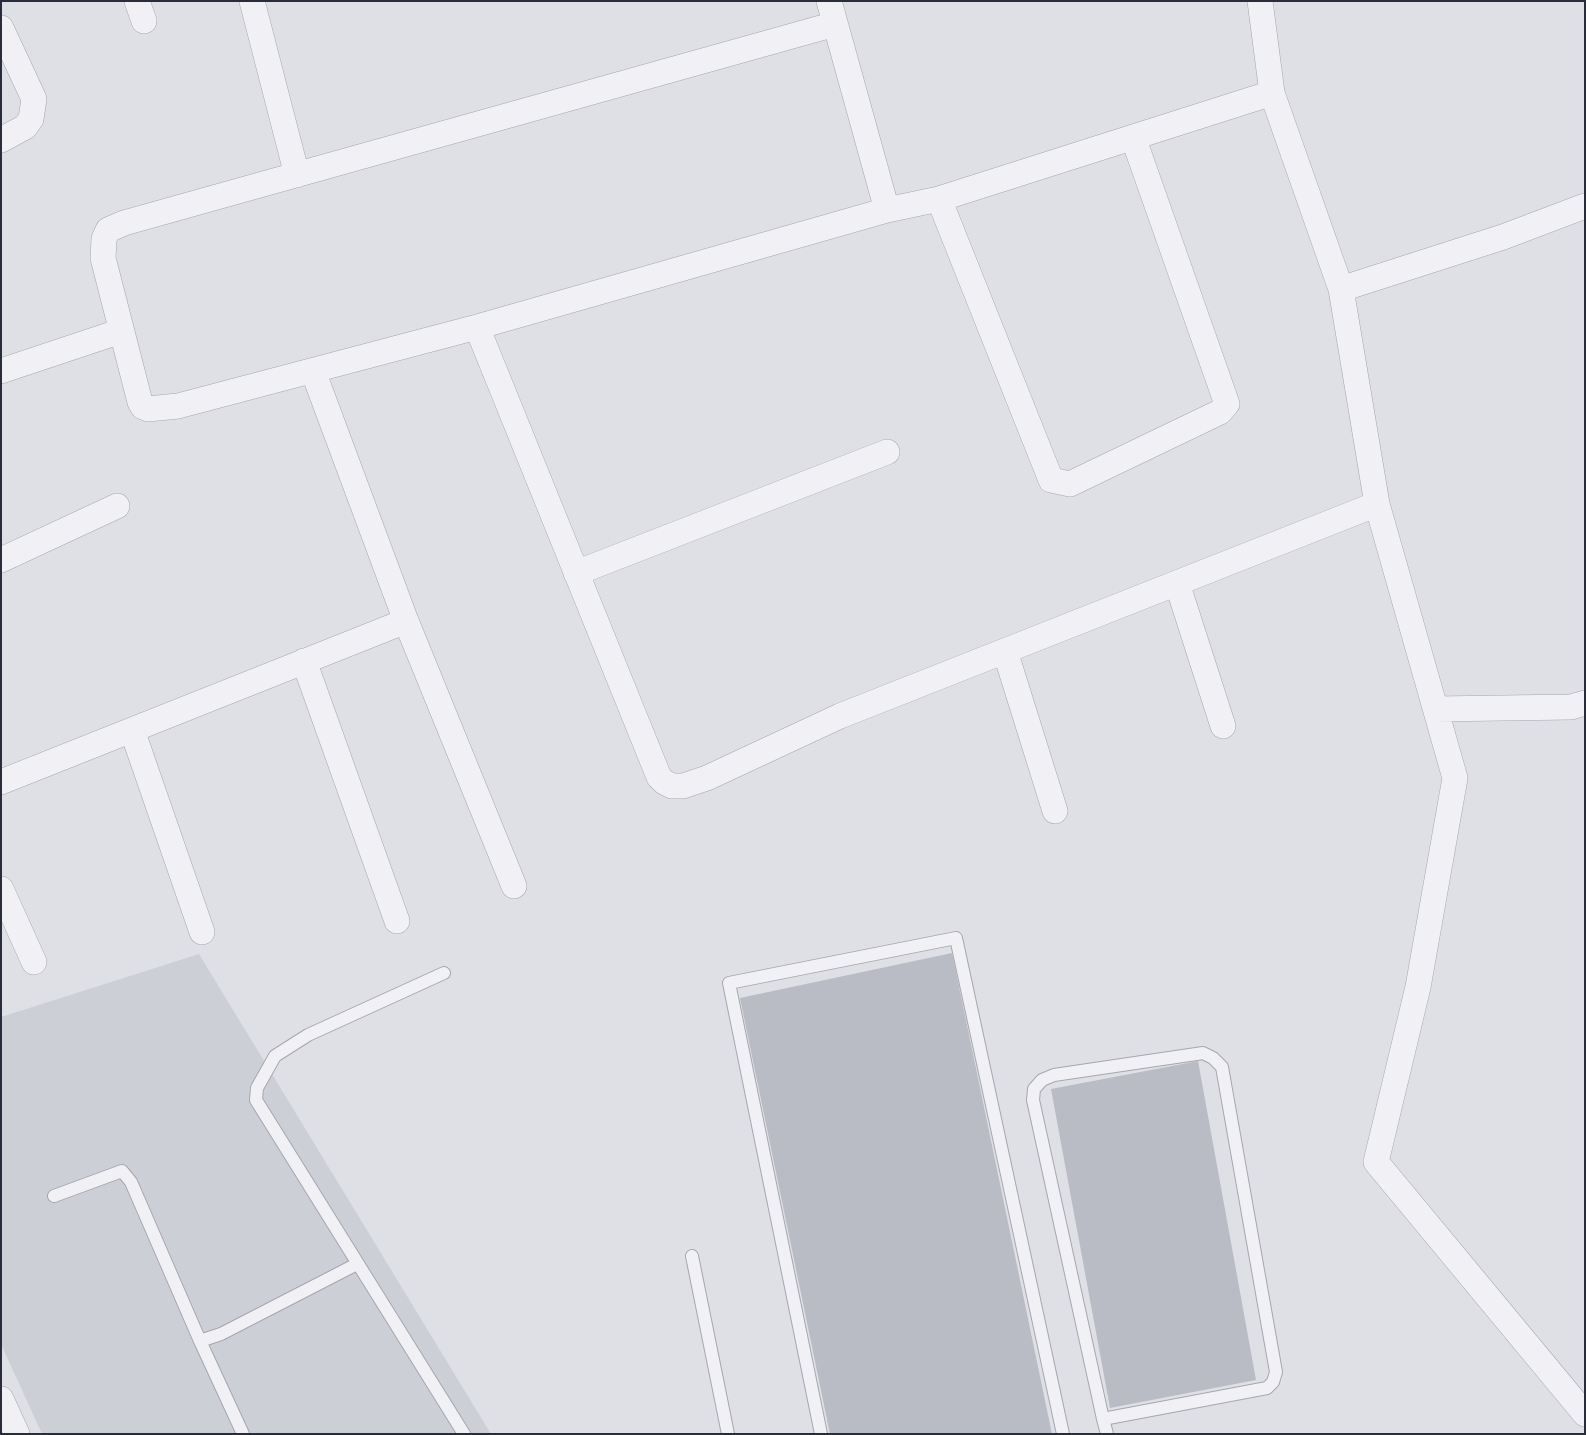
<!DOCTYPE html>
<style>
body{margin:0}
#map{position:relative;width:1586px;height:1435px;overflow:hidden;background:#dfe0e6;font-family:"Nunito Sans",sans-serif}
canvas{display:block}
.frame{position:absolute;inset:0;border:2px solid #292c3b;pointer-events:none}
</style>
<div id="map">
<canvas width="1586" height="1435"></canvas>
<div class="frame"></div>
</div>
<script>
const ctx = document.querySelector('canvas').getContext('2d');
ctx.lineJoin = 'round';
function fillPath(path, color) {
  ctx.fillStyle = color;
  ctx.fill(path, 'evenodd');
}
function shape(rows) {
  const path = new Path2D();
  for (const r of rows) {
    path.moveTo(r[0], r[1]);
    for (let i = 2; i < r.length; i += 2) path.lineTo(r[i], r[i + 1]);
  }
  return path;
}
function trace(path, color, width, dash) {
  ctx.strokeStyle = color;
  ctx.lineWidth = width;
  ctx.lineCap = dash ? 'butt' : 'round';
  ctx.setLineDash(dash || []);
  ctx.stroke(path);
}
fillPath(shape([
 [199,954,491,1434,42,1434,1,1344,1,1017]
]), '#cdcfd7');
fillPath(shape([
 [952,953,1052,1434,830,1434,740,998],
 [1198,1061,1256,1380,1110,1408,1051,1089]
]), '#b9bbc5');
const service = shape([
 [444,973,308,1035,275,1056,257,1088,256,1100,464,1434],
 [54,1196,122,1171,131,1182,200,1341,221,1334,357,1264],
 [692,1256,728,1434],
 [200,1341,243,1434],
 [1103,1419,1267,1388,1273,1382,1276,1372,1222,1067,1213,1058,1203,1053,1054,1075,1042,1080,1034,1089,1033,1100,1103,1419,1107,1434],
 [821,1434,729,983,956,938,1063,1434]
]);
const minor = shape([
 [137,1,144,21],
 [252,1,297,175],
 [829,1,887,210],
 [1260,1,1272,93,1341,289,1377,504,1455,778,1418,987,1376,1162,1585,1414],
 [835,24,124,223,108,230,104,239,103,258,140,402,143,407,148,409,178,406,477,327,887,210,939,199,1272,93],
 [1,28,34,99,31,119,25,127,1,140],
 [939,199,1051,480,1070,484,1220,412,1227,404,1133,137],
 [1341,289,1503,237,1585,206],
 [477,327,659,777,664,782,672,786,683,786,707,778,840,716,1377,504],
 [1,371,121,331],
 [313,371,406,621,514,886],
 [1,560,117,506],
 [576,573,887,452],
 [1177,583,1223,726],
 [1005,651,1055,811],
 [304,661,397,921],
 [1436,709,1571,707,1585,703],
 [132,730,202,932],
 [1,782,406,621],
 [1,889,34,962],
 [1,1399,17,1434]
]);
trace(service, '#a5a6af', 14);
trace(minor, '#a5a6af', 26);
trace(service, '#f1f1f5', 12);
trace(minor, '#f1f1f5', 25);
</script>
